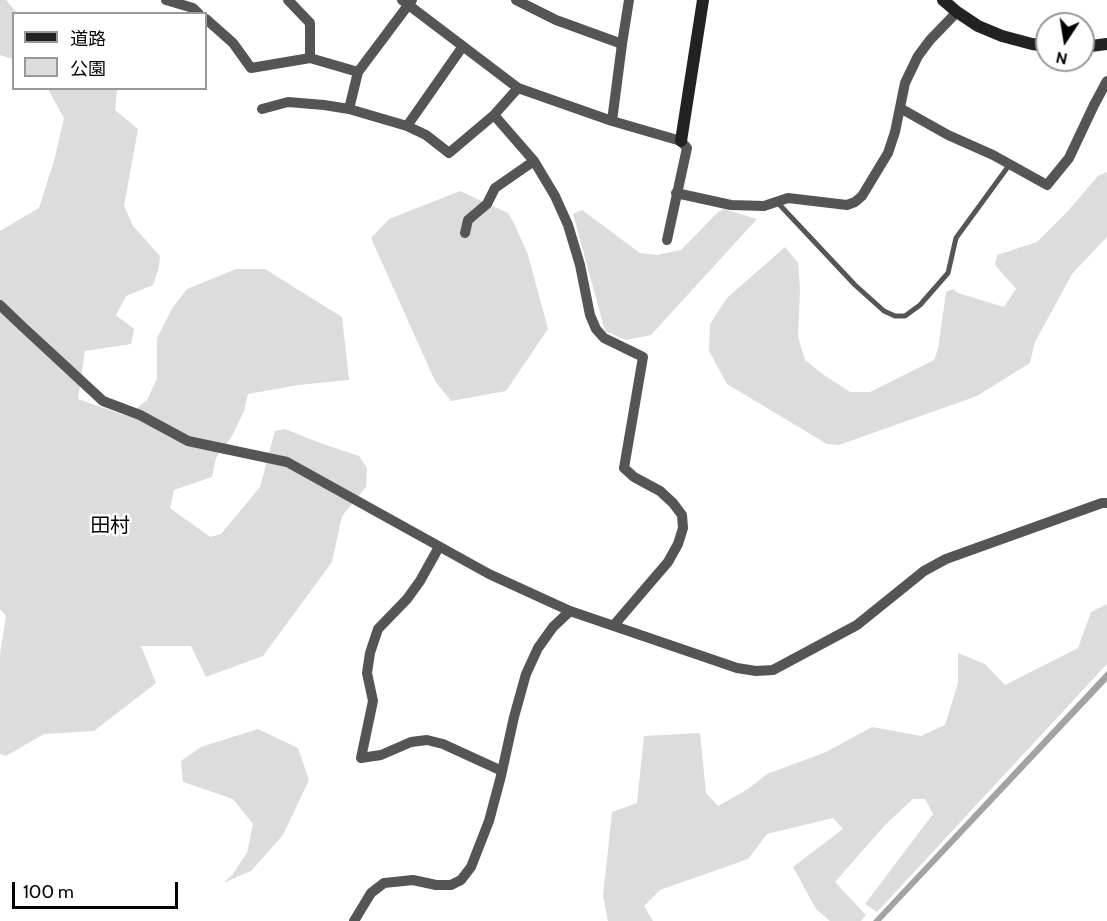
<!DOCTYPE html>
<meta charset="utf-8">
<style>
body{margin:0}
#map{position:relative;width:1107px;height:921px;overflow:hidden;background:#fff;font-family:Cabin,"Noto Sans JP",sans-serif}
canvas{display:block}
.legend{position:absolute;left:12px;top:12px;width:195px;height:78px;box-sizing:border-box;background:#fff;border:2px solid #999;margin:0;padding:8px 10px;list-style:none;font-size:18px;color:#000}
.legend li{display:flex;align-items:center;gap:12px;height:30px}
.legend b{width:30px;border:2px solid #999}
.north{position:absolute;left:1035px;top:12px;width:60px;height:60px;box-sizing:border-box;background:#fff;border:2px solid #999;border-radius:50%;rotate:192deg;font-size:16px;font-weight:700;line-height:24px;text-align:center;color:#000}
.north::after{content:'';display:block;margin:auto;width:21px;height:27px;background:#000;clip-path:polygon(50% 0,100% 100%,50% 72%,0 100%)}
.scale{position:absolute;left:12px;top:882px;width:166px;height:27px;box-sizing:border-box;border:3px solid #000;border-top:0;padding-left:8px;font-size:18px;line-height:21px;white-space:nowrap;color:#000;-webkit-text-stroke:4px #fff;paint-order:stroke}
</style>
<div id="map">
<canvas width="1107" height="921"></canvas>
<ul class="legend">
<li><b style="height:8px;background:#222"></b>道路</li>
<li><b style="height:16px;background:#dcdcdc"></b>公園</li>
</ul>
<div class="north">N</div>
<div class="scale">100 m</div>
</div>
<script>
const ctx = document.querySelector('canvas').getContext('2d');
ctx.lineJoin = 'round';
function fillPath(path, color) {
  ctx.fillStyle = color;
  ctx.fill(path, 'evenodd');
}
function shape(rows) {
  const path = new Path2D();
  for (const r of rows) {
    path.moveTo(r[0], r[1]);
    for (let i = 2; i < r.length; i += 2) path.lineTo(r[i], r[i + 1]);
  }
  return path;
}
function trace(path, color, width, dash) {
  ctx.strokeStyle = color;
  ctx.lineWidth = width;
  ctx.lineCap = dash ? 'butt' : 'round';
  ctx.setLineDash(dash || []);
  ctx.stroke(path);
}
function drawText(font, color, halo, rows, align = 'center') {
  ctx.font = font + ' Cabin,"Noto Sans JP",sans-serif';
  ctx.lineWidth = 5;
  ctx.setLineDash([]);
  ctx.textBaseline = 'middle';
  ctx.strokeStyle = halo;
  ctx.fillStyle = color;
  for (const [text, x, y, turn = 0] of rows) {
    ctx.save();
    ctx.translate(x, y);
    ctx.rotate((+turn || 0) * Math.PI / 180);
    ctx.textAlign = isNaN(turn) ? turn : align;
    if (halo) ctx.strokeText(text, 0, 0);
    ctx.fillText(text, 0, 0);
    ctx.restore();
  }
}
fillPath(shape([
 [0,0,6,0,17,13,14,14,13,59,0,55],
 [48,89,117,89,115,110,138,129,124,206,133,226,160,256,159,267,153,285,126,296,116,315,134,329,131,344,85,351,78,399,127,416,147,400,157,379,157,338,173,307,187,289,236,269,265,269,342,317,349,380,298,385,248,394,244,411,232,436,216,458,212,477,174,490,170,508,210,537,221,534,260,487,275,431,285,429,320,443,359,456,367,468,366,487,342,516,332,562,263,656,206,677,191,646,141,646,156,683,94,731,44,734,6,756,0,754,0,654,6,616,0,609,0,231,39,208,54,161,64,118],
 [1107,172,1107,237,1072,274,1035,342,1030,363,977,396,839,445,827,444,727,384,709,351,710,324,727,298,785,247,798,263,800,288,798,337,805,360,824,375,850,392,870,392,934,360,938,349,946,292,953,289,958,293,1004,307,1016,289,995,265,997,255,1037,242,1068,211,1098,176],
 [460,191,508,213,514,223,528,255,548,329,506,391,451,401,435,381,371,238,389,219],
 [724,209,757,219,651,335,626,340,605,331,573,214,582,210,640,253,657,255,681,250,718,212],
 [1107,604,1107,664,877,912,865,904,933,814,925,799,913,799,885,825,835,882,866,915,861,921,830,921,816,909,793,867,843,829,833,818,767,834,748,859,660,890,644,906,653,921,608,921,603,896,612,812,637,803,644,736,700,733,706,793,718,806,748,789,767,774,826,752,872,727,921,736,945,725,958,683,958,653,985,664,1005,685,1078,648,1091,612],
 [258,729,298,748,309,780,283,835,251,871,223,883,232,875,247,853,253,824,233,799,183,782,181,761,201,747]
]), '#dcdcdc');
fillPath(shape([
 [1107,671,1107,681,881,921,873,921]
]), '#a3a3a3');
trace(shape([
 [777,202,855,285,884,311,895,316,905,316,920,305,948,273,956,238,1010,164]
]), '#555', 5);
trace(shape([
 [166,0,193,8,199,14],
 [288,0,310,23,310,58],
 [402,0,518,88,612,121,681,141,687,148,667,240],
 [516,0,556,20,622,44],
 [206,19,233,43,251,68,310,58,358,72],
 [900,108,948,135,993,155,1047,185,1069,158,1094,105,1107,81],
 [262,109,288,102,324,105,349,109,407,126,426,135,449,153,494,115,518,88],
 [349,109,358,72,412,0],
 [494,115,534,161,555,196,568,225,580,265,590,315,596,329,604,338,643,357,624,468,634,477,660,491,673,503,682,515,683,528,678,544,668,562,614,625],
 [612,121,622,44,629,0],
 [407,126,463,46],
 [676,193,731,205,764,206,788,198,847,205,855,202,862,196,888,153,895,132,905,83,918,56,930,40,957,12],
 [465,233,468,220,487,204,495,188,534,161],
 [0,305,23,327,103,401,140,415,188,441,287,462,489,574,570,611,737,668,756,671,773,670,857,625,924,571,946,559,1102,503,1107,503],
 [439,547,420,581,407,599,378,629,370,653,367,673,373,701,361,758,381,755,411,742,427,740,443,744,502,771],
 [354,921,371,893,384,883,413,880,436,885,451,885,461,880,471,867,489,821,501,776,514,717,526,674,538,648,553,627,570,611]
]), '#555', 10);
trace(shape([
 [943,0,957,12,978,26,1002,36,1032,44,1047,46],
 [1083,47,1107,44],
 [681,141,703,0]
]), '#222', 12);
drawText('20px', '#000', '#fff', [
 ["田村",110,526]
]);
</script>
